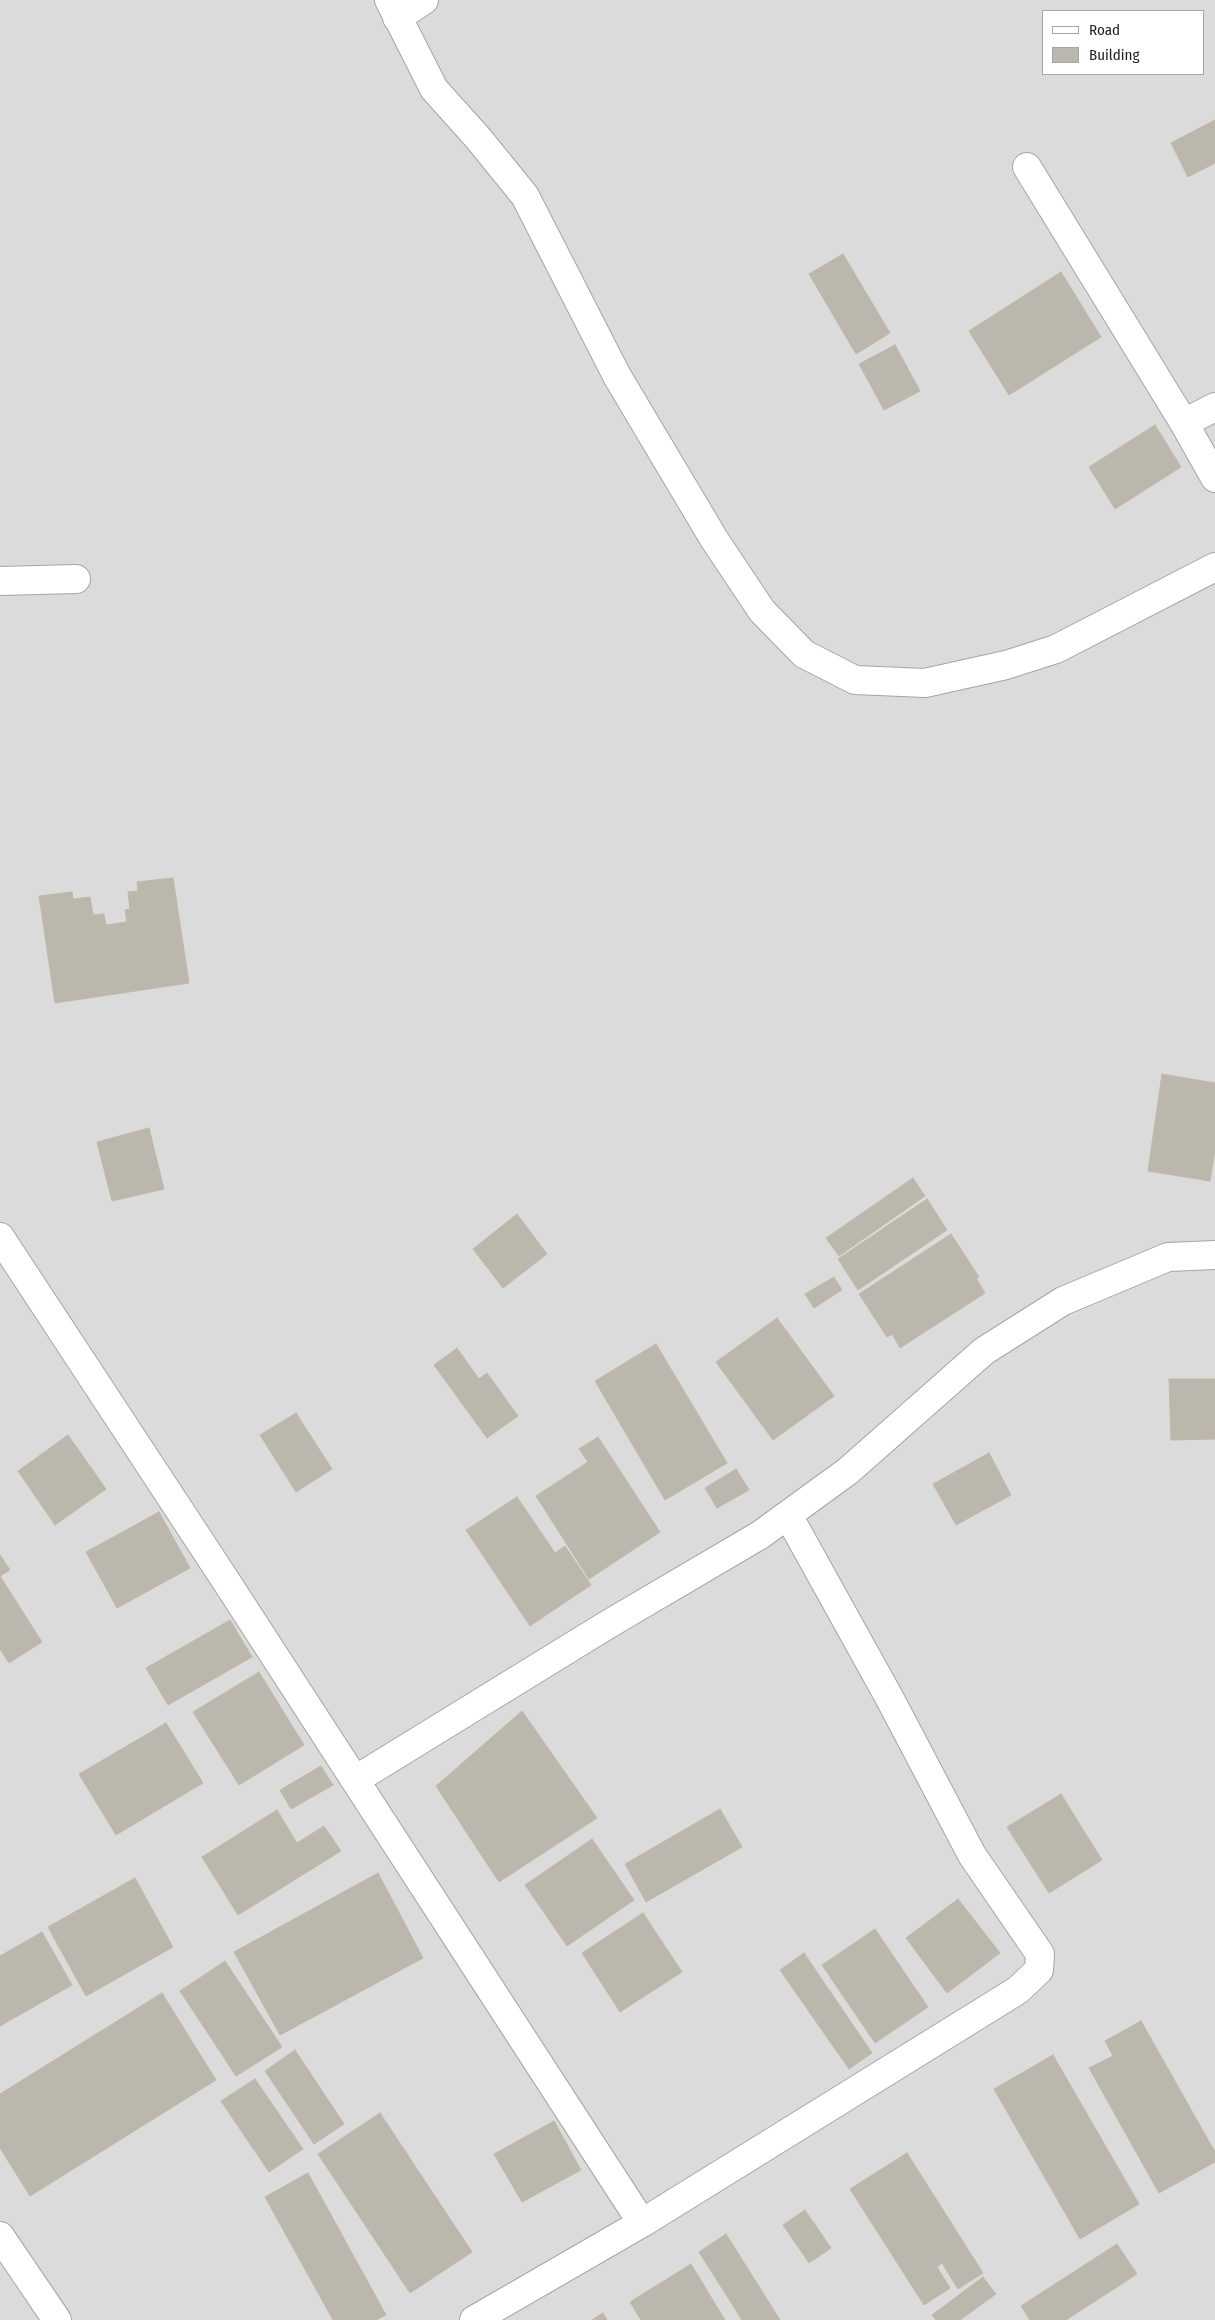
<!DOCTYPE html>
<style>
body{margin:0}
#map{position:relative;width:1215px;height:2320px;overflow:hidden;background:#efeee3;font-family:"Fira Sans Condensed",sans-serif}
canvas{display:block}
.legend{position:absolute;left:1042px;top:10px;width:162px;height:65px;box-sizing:border-box;background:#fff;border:1px solid #a5a5a5;margin:0;padding:6px 9px;list-style:none;font-size:15px;color:#1e1e1e}
.legend li{display:flex;align-items:center;gap:10px;height:25px}
.legend b{width:25px;border:1px solid #a5a5a5}
</style>
<div id="map">
<canvas width="1215" height="2320"></canvas>
<ul class="legend">
<li><b style="height:6px;background:#fff"></b>Road</li>
<li><b style="height:14px;background:#bcb7ad"></b>Building</li>
</ul>
</div>
<script>
const ctx = document.querySelector('canvas').getContext('2d');
ctx.lineJoin = 'round';
function fillPath(path, color) {
  ctx.fillStyle = color;
  ctx.fill(path, 'evenodd');
}
function shape(rows) {
  const path = new Path2D();
  for (const r of rows) {
    path.moveTo(r[0], r[1]);
    for (let i = 2; i < r.length; i += 2) path.lineTo(r[i], r[i + 1]);
  }
  return path;
}
function trace(path, color, width, dash) {
  ctx.strokeStyle = color;
  ctx.lineWidth = width;
  ctx.lineCap = dash ? 'butt' : 'round';
  ctx.setLineDash(dash || []);
  ctx.stroke(path);
}
fillPath(shape([
 [0,0,1215,0,1215,2320,0,2320],
 [1044,11,1204,11,1204,74,1044,74]
]), '#dcdbdb');
const building = shape([
 [1215,120,1215,163,1188,177,1171,143,1215,120],
 [843,254,890,333,856,354,809,274,843,254],
 [1061,272,1101,337,1009,395,969,331,1061,272],
 [895,345,920,391,884,410,859,364,895,345],
 [1155,425,1181,467,1115,509,1089,467,1155,425],
 [173,878,189,983,55,1003,39,896,72,892,73,899,90,897,93,915,104,914,106,925,127,922,125,910,130,909,128,892,138,891,137,882,173,878],
 [1162,1074,1215,1083,1215,1150,1210,1181,1148,1171,1162,1074],
 [149,1128,164,1189,112,1201,97,1142,149,1128],
 [913,1178,925,1196,839,1256,826,1238,913,1178],
 [927,1199,947,1230,858,1290,838,1259,927,1199],
 [517,1214,547,1254,503,1288,473,1249,517,1214],
 [951,1234,979,1277,976,1278,985,1293,900,1348,892,1334,887,1337,859,1294,951,1234],
 [834,1277,842,1290,814,1308,805,1294,834,1277],
 [777,1318,834,1396,773,1440,716,1362,777,1318],
 [656,1344,727,1463,665,1500,595,1381,656,1344],
 [457,1348,479,1379,487,1373,518,1416,487,1438,434,1365,457,1348],
 [1169,1379,1215,1379,1215,1439,1171,1440,1169,1379],
 [296,1413,332,1469,296,1492,260,1435,296,1413],
 [68,1435,106,1489,55,1525,18,1471,68,1435],
 [598,1437,660,1532,589,1579,536,1496,588,1462,579,1449,598,1437],
 [989,1453,1011,1495,956,1525,933,1484,989,1453],
 [736,1469,749,1490,717,1508,705,1488,736,1469],
 [517,1497,555,1553,565,1546,591,1585,530,1626,466,1530,517,1497],
 [159,1512,190,1568,117,1608,86,1552,159,1512],
 [0,1555,10,1570,0,1576,42,1642,9,1663,0,1649,0,1555],
 [230,1620,252,1657,168,1705,146,1668,230,1620],
 [259,1672,304,1745,239,1785,193,1712,259,1672],
 [522,1711,597,1818,499,1882,436,1786,522,1711],
 [166,1723,203,1783,116,1835,79,1774,166,1723],
 [321,1766,333,1785,291,1809,280,1790,321,1766],
 [1061,1794,1102,1860,1049,1893,1007,1827,1061,1794],
 [720,1809,742,1847,646,1902,625,1864,720,1809],
 [277,1810,297,1843,324,1826,341,1851,238,1915,202,1857,277,1810],
 [592,1839,634,1900,567,1946,525,1885,592,1839],
 [378,1873,423,1958,280,2035,234,1952,378,1873],
 [135,1878,173,1947,86,1996,48,1927,135,1878],
 [958,1899,1000,1953,947,1993,906,1938,958,1899],
 [643,1913,682,1972,620,2012,582,1953,643,1913],
 [875,1929,928,2007,875,2043,822,1965,875,1929],
 [42,1932,72,1985,0,2026,0,1956,42,1932],
 [804,1953,872,2053,849,2069,780,1970,804,1953],
 [225,1961,282,2047,236,2076,180,1991,225,1961],
 [162,1993,216,2080,30,2196,0,2148,0,2094,162,1993],
 [1141,2021,1215,2152,1215,2162,1159,2193,1089,2068,1113,2056,1105,2041,1141,2021],
 [295,2050,344,2124,314,2144,265,2071,295,2050],
 [1053,2055,1139,2204,1080,2239,994,2089,1053,2055],
 [255,2079,303,2149,269,2172,221,2101,255,2079],
 [380,2113,472,2252,410,2293,318,2154,380,2113],
 [554,2121,581,2170,522,2202,494,2154,554,2121],
 [907,2153,983,2273,958,2289,942,2263,937,2267,950,2288,924,2305,850,2189,907,2153],
 [308,2173,386,2315,376,2320,333,2320,265,2197,308,2173],
 [805,2210,831,2248,809,2263,783,2225,805,2210],
 [726,2234,780,2320,742,2320,699,2252,726,2234],
 [1117,2244,1137,2274,1066,2320,1030,2320,1021,2306,1117,2244],
 [691,2264,725,2320,641,2320,630,2302,691,2264],
 [983,2277,996,2294,960,2320,936,2320,932,2315,983,2277],
 [603,2313,607,2320,592,2320,603,2313]
]);
fillPath(building, '#bcb7ad');
trace(building, '#c2b8a5', 1);
const minor = shape([
 [389,0,434,89,478,138,525,196,617,376,714,539,762,611,804,654,855,680,925,683,1006,665,1056,649,1215,567],
 [397,18,424,0],
 [1027,167,1184,423,1215,478],
 [1184,423,1215,407],
 [0,581,76,579],
 [0,1237,226,1581,642,2223],
 [355,1780,607,1625,760,1535,848,1471,984,1351,1063,1301,1168,1257,1215,1255],
 [0,2236,57,2320],
 [474,2320,642,2223,1018,1990,1039,1970,1040,1954,972,1855,890,1699,788,1515]
]);
trace(minor, '#a5a5a5', 30);
trace(minor, '#fff', 28);
</script>
